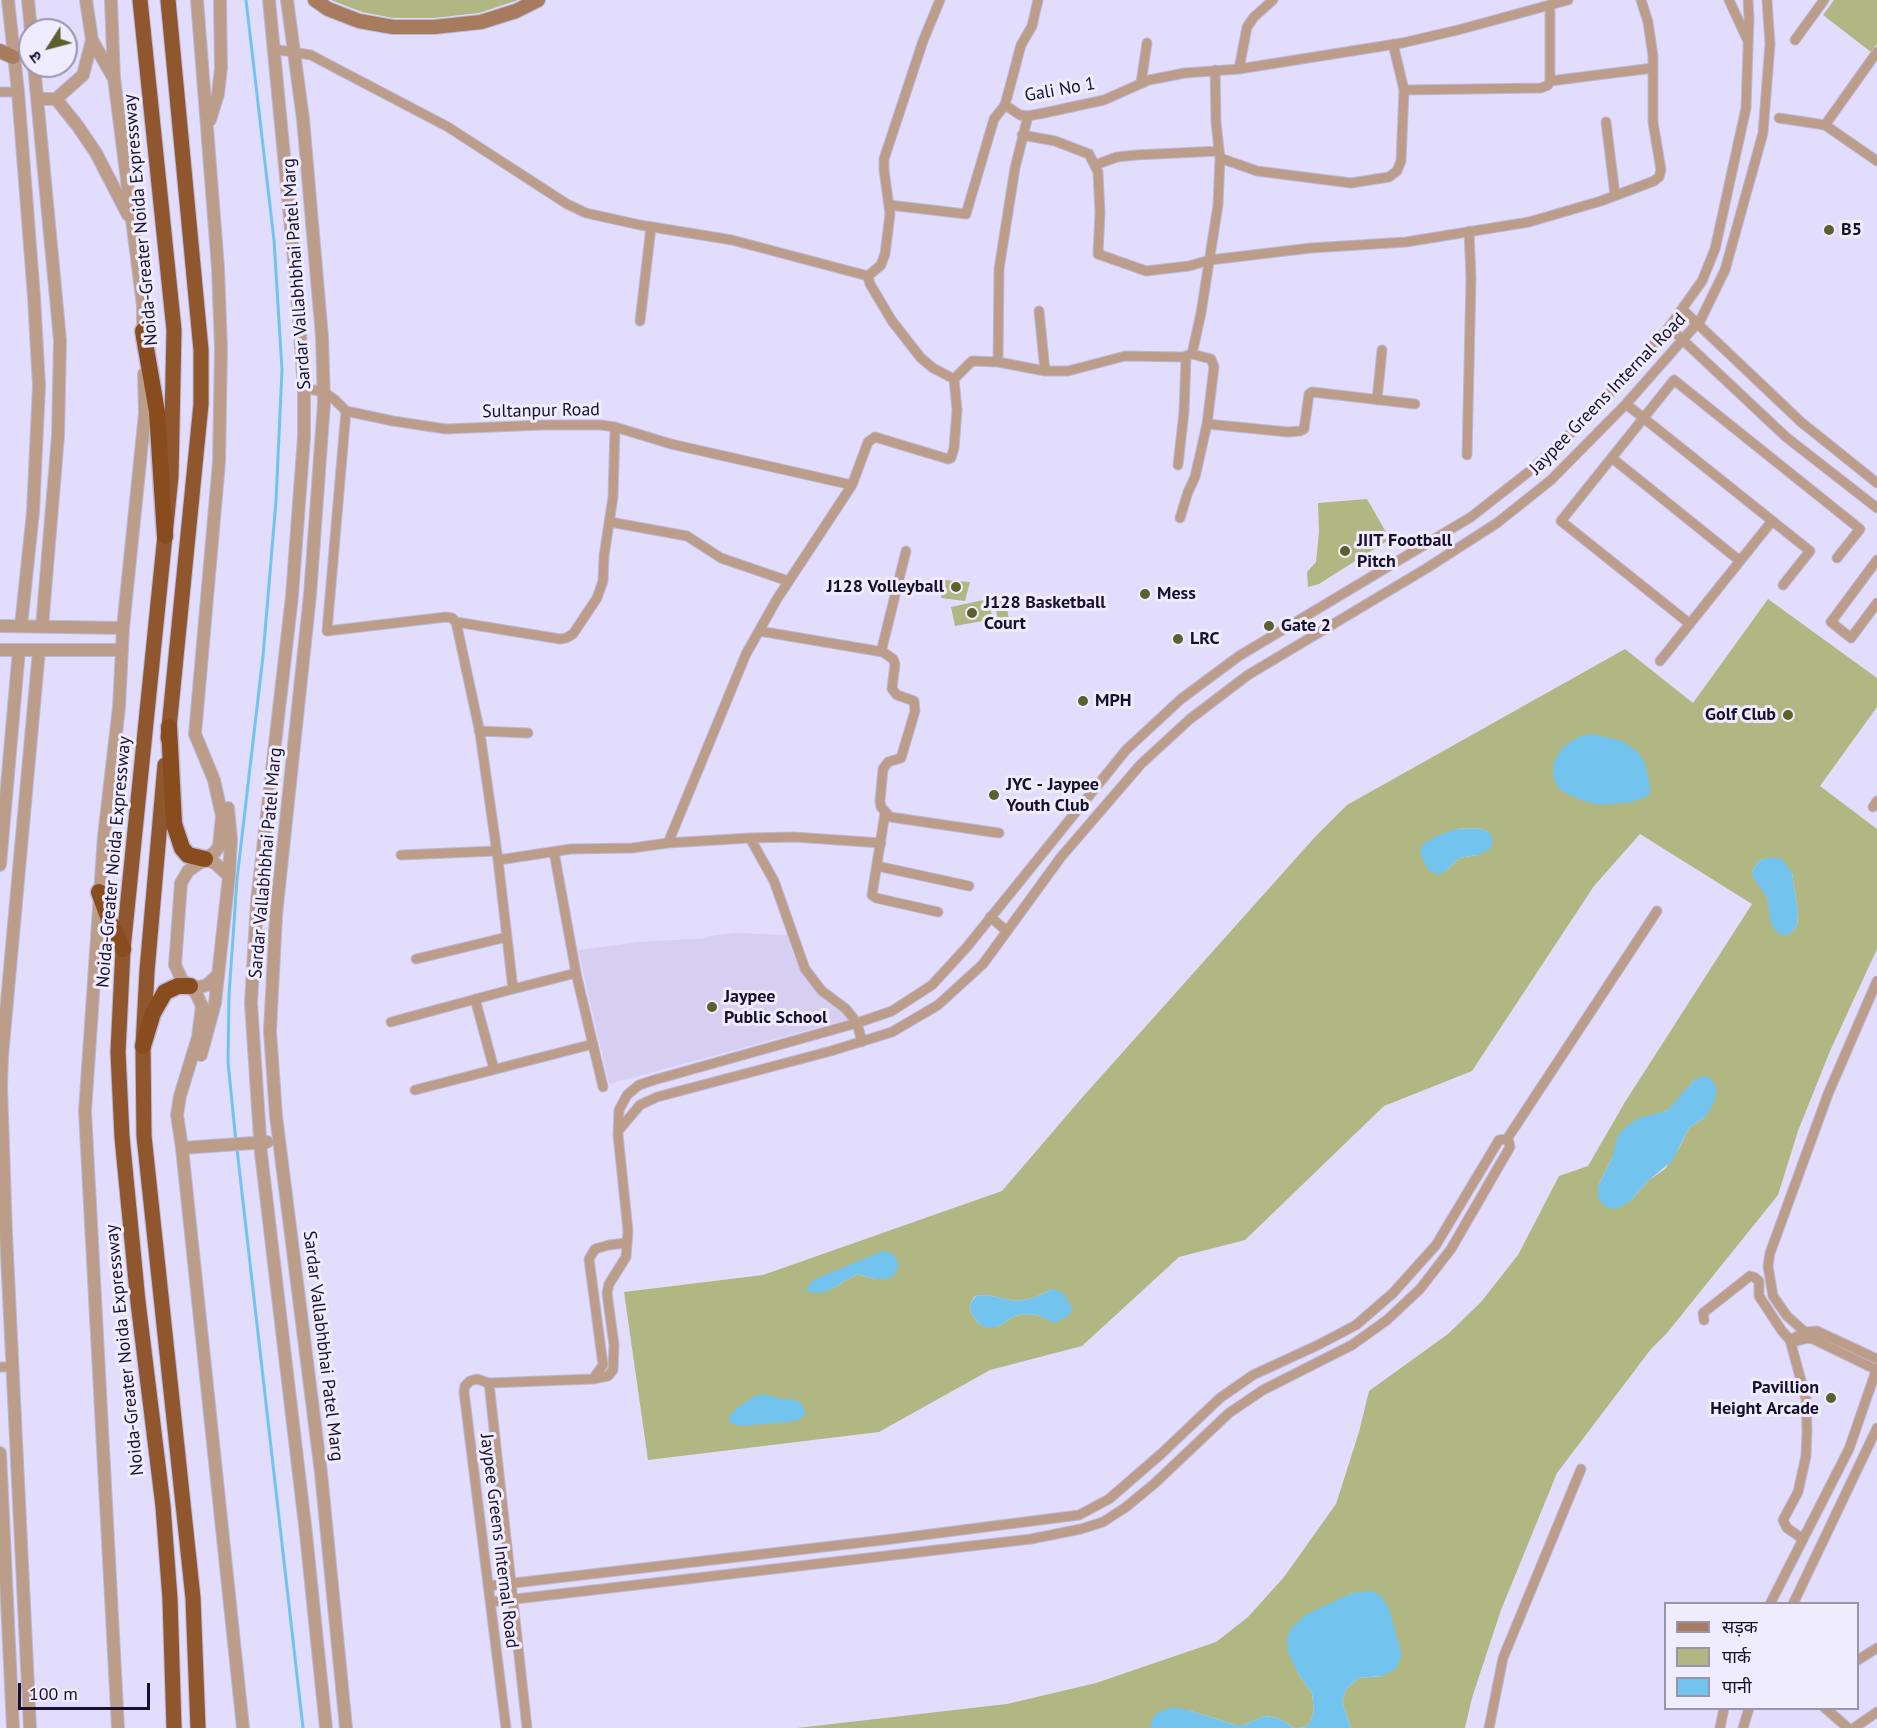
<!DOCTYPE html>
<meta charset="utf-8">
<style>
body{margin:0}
#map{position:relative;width:1877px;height:1728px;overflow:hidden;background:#e3ddfd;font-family:"PT Sans","Noto Sans Devanagari",sans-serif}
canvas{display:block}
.legend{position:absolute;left:1664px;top:1602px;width:195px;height:108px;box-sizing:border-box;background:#efecfd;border:2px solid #9994a9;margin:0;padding:8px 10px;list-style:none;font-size:18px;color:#18102c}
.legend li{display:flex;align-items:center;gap:12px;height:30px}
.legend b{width:30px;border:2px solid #9994a9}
.north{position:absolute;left:18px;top:18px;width:60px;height:60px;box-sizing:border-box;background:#efecfd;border:2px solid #9994a9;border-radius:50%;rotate:234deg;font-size:16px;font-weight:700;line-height:24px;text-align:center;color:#18102c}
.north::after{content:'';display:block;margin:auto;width:21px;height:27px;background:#5b602e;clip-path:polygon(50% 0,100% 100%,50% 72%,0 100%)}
.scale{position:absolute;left:18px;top:1683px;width:132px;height:27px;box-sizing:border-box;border:3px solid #18102c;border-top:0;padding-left:8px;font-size:18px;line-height:21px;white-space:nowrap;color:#18102c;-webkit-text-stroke:4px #efecfd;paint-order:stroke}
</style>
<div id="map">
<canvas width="1877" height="1728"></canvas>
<ul class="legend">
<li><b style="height:8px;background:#a67b5e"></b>सड़क</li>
<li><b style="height:16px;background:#b0b783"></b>पार्क</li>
<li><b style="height:16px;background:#73c3ef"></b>पानी</li>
</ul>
<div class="north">उ</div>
<div class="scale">100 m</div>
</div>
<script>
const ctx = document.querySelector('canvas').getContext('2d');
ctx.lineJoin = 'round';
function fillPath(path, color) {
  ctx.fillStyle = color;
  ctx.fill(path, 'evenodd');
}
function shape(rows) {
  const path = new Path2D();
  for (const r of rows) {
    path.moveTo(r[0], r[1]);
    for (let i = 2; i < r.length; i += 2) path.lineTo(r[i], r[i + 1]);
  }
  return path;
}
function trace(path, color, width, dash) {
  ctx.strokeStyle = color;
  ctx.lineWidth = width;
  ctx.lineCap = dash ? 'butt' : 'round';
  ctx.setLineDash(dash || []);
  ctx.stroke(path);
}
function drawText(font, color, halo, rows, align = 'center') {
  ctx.font = font + ' "PT Sans",sans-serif';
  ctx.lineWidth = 6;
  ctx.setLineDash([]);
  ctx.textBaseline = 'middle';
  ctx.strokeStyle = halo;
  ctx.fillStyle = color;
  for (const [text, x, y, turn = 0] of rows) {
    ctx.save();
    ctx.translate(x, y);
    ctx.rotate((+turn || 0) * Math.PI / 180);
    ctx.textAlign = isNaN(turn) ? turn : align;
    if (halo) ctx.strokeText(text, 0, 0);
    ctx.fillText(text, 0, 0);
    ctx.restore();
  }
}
fillPath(shape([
 [736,933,787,935,798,967,821,998,845,1015,846,1020,609,1084,578,950,638,942,708,938,708,936]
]), '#d6cff2');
fillPath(shape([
 [331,0,518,0,479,13,434,18,393,18,362,12],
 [1834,0,1877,0,1877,44,1871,52,1823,15],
 [1367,499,1390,539,1319,584,1308,587,1307,572,1316,562,1319,532,1318,503],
 [944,580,970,582,965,601,941,598],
 [988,599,993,619,955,626,951,607],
 [1768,599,1877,678,1877,707,1820,786,1877,829,1877,949,1830,1051,1798,1131,1778,1195,1667,1333,1651,1349,1557,1473,1501,1610,1472,1698,1465,1728,1351,1728,1342,1701,1346,1689,1359,1678,1382,1676,1352,1593,1331,1604,1297,1672,1312,1693,1314,1712,1308,1726,1299,1728,1294,1728,1278,1718,1265,1716,1244,1725,1235,1725,1188,1710,1151,1721,1151,1728,797,1728,1007,1704,1096,1683,1216,1642,1248,1617,1284,1577,1336,1504,1359,1432,1369,1391,1448,1334,1481,1302,1518,1255,1559,1176,1588,1166,1625,1102,1752,904,1640,834,1594,886,1472,1071,1384,1106,1245,1240,1179,1257,1082,1346,990,1370,879,1432,648,1460,624,1292,763,1275,1002,1191,1080,1100,1314,838,1347,805,1625,649,1693,703],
 [1478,828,1489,832,1478,855,1459,858,1446,871,1457,829],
 [1766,858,1792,873,1798,912,1797,926,1791,933,1769,906,1767,897,1752,871,1759,861],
 [1694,1080,1705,1117,1689,1128,1679,1148,1665,1169,1649,1180,1630,1201,1598,1186,1612,1158,1657,1114,1667,1111,1674,1105],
 [883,1251,875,1279,857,1274,828,1291],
 [1053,1289,1055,1322,1037,1315,1023,1314,1015,1316,997,1327,979,1324,971,1313,970,1304,975,1296,987,1295,1016,1301,1033,1298],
 [994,601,1006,601,1010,627,999,625]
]), '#b0b783');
fillPath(shape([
 [1592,734,1622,741,1638,752,1645,763,1651,792,1646,797,1632,802,1600,805,1583,801,1560,790,1553,777,1554,762,1563,747,1578,737],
 [1478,828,1489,832,1493,842,1490,849,1478,855,1459,858,1446,871,1438,875,1428,870,1420,853,1423,844,1439,835,1457,829],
 [1766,858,1781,858,1792,873,1798,912,1797,926,1791,933,1784,936,1776,931,1771,924,1767,897,1754,879,1752,871,1759,861],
 [1706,1076,1711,1079,1717,1089,1714,1103,1705,1117,1689,1128,1672,1161,1649,1180,1630,1201,1617,1209,1607,1208,1598,1199,1598,1186,1612,1158,1618,1135,1627,1126,1639,1118,1667,1111,1694,1080],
 [883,1251,892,1253,899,1264,896,1273,889,1279,875,1279,857,1274,828,1291,814,1293,806,1290,813,1280],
 [1053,1289,1063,1293,1073,1309,1068,1316,1055,1323,1037,1315,1023,1314,1015,1316,997,1327,987,1328,979,1324,971,1313,970,1304,976,1296,987,1295,1016,1301,1033,1298],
 [763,1394,783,1399,795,1400,802,1404,806,1413,800,1419,790,1422,740,1426,730,1423,729,1416,741,1405,755,1396],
 [1372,1591,1382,1597,1389,1609,1402,1655,1396,1669,1382,1676,1359,1678,1346,1689,1342,1701,1351,1728,1299,1728,1308,1726,1314,1712,1312,1693,1297,1672,1288,1652,1287,1639,1291,1628,1307,1614,1352,1593],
 [1172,1707,1188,1710,1235,1725,1244,1725,1265,1716,1278,1718,1294,1728,1151,1728,1151,1721,1157,1713]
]), '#73c3ef');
trace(shape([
 [236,1142,228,1062,229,995,237,879,263,656,276,501,282,370,274,240,246,0],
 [237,1149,303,1728]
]), '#73c3ef', 3);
const minor = shape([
 [1729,0,1747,39],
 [1795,40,1824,0],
 [1393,44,1404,90,1541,88,1548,85,1550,81,1550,5],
 [273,49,311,55,324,62,448,127,567,204,586,213,640,225,732,240,868,276],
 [1239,69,1247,27,1254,17,1273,0],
 [1550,81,1653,68],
 [1141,83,1147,43],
 [0,92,18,92],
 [1005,105,1020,115,1028,116,1044,113,1104,100,1149,80,1185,73,1239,69,1402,43,1458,30,1568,0],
 [1779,118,1825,125,1877,161],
 [1606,122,1615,195],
 [1825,125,1877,52],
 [1022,135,1055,141,1089,154,1098,172,1100,213,1098,254,1146,271,1189,266,1210,260,1311,248,1406,242,1529,222,1601,201,1654,181,1659,177,1661,170,1653,122,1653,56,1648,22,1641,0],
 [1220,158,1257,171,1351,183,1389,177,1397,171,1401,161,1404,90],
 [1095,165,1117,157,1136,155,1219,151],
 [889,205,966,214,994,119,1005,105,1021,45,1032,26,1038,0],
 [868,276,870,284,892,321,921,358,933,368,954,379,972,361,998,362,1045,371,1068,371,1125,356,1183,357,1192,354,1201,313,1218,205,1220,158,1216,123,1215,70],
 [868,276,881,265,885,254,890,214,884,170,884,159,923,41,940,0],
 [1682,309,1801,422,1877,483],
 [1039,311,1045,371],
 [640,321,651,227],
 [1669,327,1786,437,1877,508],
 [998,362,999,269,1015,168,1028,116],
 [304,388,324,392,335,400,346,411,393,421,446,429,543,425,601,425,615,427,671,444,852,485],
 [1377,400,1382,350],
 [1626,404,1810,551,1783,585],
 [346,411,327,631,446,617,452,618,456,622,480,733,498,860,571,849,632,848,668,843,746,654,777,599,852,485,868,442,875,437,948,459,951,458,954,448,957,410,954,379],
 [1207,424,1288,432,1300,431,1304,429,1309,394,1312,392,1415,404],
 [1467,455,1471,278,1469,231],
 [1612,458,1740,561],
 [1178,465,1184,412,1186,357],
 [1180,518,1188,492,1195,477,1207,424,1214,367,1211,359,1192,354],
 [610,522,687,536,721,558,788,581],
 [906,551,882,648,883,652,893,659,895,664,892,689,897,695,914,701,915,711,901,758,888,762,883,769,880,801,881,807,890,817,999,833],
 [1877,560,1831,622,1851,638,1877,603],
 [456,622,560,639,566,638,573,634,597,598,603,581,604,556,613,497,615,427],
 [1690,624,1561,521,1674,380,1860,529,1837,558],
 [759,631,883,652],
 [1660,661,1772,521],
 [479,731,528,733],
 [1873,807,1877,801],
 [885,813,872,895,876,898,938,912],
 [750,838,794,837,881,843],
 [668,843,750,838,774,881,805,969,822,991,846,1009,857,1023,862,1042],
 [554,852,576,973,603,1087],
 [401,855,496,851],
 [498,860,513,989,576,973],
 [877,866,969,886],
 [990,917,1007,931],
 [416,959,507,937],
 [475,999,494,1069],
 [391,1022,513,989],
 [415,1090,593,1044],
 [618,1131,640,1105,657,1097,831,1051,892,1032,938,1005,983,964,1061,857,1141,764,1190,719,1248,675,1427,568,1497,523,1551,480,1626,404,1701,319,1725,270,1763,133,1770,44,1767,0],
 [1507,1139,1657,911],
 [1704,1320,1703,1313,1750,1276,1754,1277,1759,1281,1759,1296,1782,1331,1790,1340,1805,1332,1817,1331,1877,1359],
 [1805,1332,1787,1316,1773,1296,1768,1266,1770,1253,1828,1094,1877,981],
 [1790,1340,1806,1399,1807,1430,1806,1456,1798,1492,1783,1520,1787,1528,1803,1539],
 [1797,1341,1808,1338,1813,1339,1877,1370],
 [0,1367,13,1367],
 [593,1379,603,1365,589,1259,595,1249,609,1245,626,1243],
 [489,1383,527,1728],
 [488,1586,892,1539,1079,1515,1109,1499,1161,1454,1220,1398,1253,1375,1318,1345,1356,1325,1393,1293,1436,1245,1499,1140,1507,1139,1509,1142,1510,1147,1451,1249,1420,1289,1387,1320,1352,1345,1263,1390,1229,1413,1154,1484,1126,1507,1103,1522,1081,1529,1031,1539,490,1602],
 [1770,1604,1849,1449,1877,1368],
 [1793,1604,1877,1428],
 [1858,1660,1877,1648],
 [1825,1708,1848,1728],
 [506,1728,464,1392,465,1386,470,1381,477,1379,489,1383,593,1379,608,1376,613,1370,614,1345,607,1293,609,1284,626,1257,628,1231,618,1135,619,1110,627,1095,639,1085,654,1080,857,1023,892,1011,932,985,966,948,1126,750,1181,699,1239,656,1471,517,1531,470,1588,417,1667,330,1702,281,1715,249,1746,108,1749,18,1748,0],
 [1489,1728,1503,1658,1581,1469],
 [1720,1728,1724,1708],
 [1743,1728,1749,1708],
 [1854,1728,1877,1712]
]);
const tertiary = shape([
 [8,0,18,92,34,297,39,386,33,512,21,626],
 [28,0,31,30],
 [86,0,92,40,113,77],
 [111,0,114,78,143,306,143,339],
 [197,0,218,268,221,348,219,462,195,734,214,780,222,816,219,846,215,852,188,871,181,883,175,965,182,980,196,993,202,1006,198,1037,180,1096,177,1115,182,1148,243,1728],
 [269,0,296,281,304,388,304,437,292,596,257,901,251,1003,261,1153,306,1534,326,1728],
 [287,0,303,119,322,337,324,403,310,595,276,915,270,1031,276,1116,321,1473,346,1728],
 [34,66,60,340,58,436,42,627],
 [38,99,56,99,83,75,92,40],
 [56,99,77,125,96,153,128,215],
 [210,120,218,94,221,68,220,0],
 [0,626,123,628],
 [0,650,122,650],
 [205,859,216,864,229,876],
 [0,865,19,650],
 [190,986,200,987,207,985,218,975],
 [201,1055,215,1003,229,876,231,839,228,808],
 [182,1148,267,1142],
 [0,1453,13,1728],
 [30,1728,6,1234,1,1087,2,1056,39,650],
 [118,1728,85,1111,104,836,119,707,123,628,145,413,144,374]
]);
const secondary = shape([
 [315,0,328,9,359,21,393,27,434,27,481,22,516,11,538,0],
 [0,51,13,57]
]);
const trunk = shape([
 [140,0,174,330,171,476,123,949,118,1052,122,1137,138,1302,163,1506,170,1599,174,1728],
 [168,0,201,350,201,404,168,738],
 [165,765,147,971,143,1046,144,1136,193,1598,198,1728]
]);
const motorway = shape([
 [143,331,157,412,165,536],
 [169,727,174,824,182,848,188,855,205,859],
 [99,892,110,922,123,949],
 [143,1046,153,1013,165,992,178,986,190,986]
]);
trace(minor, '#beb8d7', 11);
trace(tertiary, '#beb8d7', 14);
trace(secondary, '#beb8d7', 16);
trace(trunk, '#beb8d7', 17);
trace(motorway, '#beb8d7', 19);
trace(minor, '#bb9d8a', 9);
trace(tertiary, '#bb9d8a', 12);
trace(secondary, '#a67b5e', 14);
trace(trunk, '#90572e', 15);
trace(motorway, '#884c1f', 16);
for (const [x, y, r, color] of [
 [1829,230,6,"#5b602e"],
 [1345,551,6,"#5b602e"],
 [956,587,6,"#5b602e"],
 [1145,594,6,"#5b602e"],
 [972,613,6,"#5b602e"],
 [1269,626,6,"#5b602e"],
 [1178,639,6,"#5b602e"],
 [1083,701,6,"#5b602e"],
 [1788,715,6,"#5b602e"],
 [994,795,6,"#5b602e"],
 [712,1007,6,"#5b602e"],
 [1831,1398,6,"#5b602e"]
]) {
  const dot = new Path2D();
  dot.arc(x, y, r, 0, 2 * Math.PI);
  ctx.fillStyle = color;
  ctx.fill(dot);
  trace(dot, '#efecfd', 2);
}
drawText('18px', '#18102c', '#efecfd', [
 ["Gali No 1",1060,90,-10],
 ["Noida-Greater Noida Expressway",141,220,-95],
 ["Sardar Vallabhbhai Patel Marg",297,274,-94],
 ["Jaypee Greens Internal Road",1608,394,-46],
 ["Sultanpur Road",541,411,-1],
 ["Noida-Greater Noida Expressway",114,862,-85],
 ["Sardar Vallabhbhai Patel Marg",266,863,-85],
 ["Sardar Vallabhbhai Patel Marg",323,1346,83],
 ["Noida-Greater Noida Expressway",125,1350,-96],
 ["Jaypee Greens Internal Road",499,1541,83]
]);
drawText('bold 18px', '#18102c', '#efecfd', [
 ["B5",1841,230],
 ["JIIT Football",1357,541],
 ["Pitch",1357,562],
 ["J128 Volleyball",944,587,"right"],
 ["Mess",1157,594],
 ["J128 Basketball",984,603],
 ["Court",984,624],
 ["Gate 2",1281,626],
 ["LRC",1190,639],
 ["MPH",1095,701],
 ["Golf Club",1776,715,"right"],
 ["JYC - Jaypee",1006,785],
 ["Youth Club",1006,806],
 ["Jaypee",724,997],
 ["Public School",724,1018],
 ["Pavillion",1819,1388,"right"],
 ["Height Arcade",1819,1409,"right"]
], 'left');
</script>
